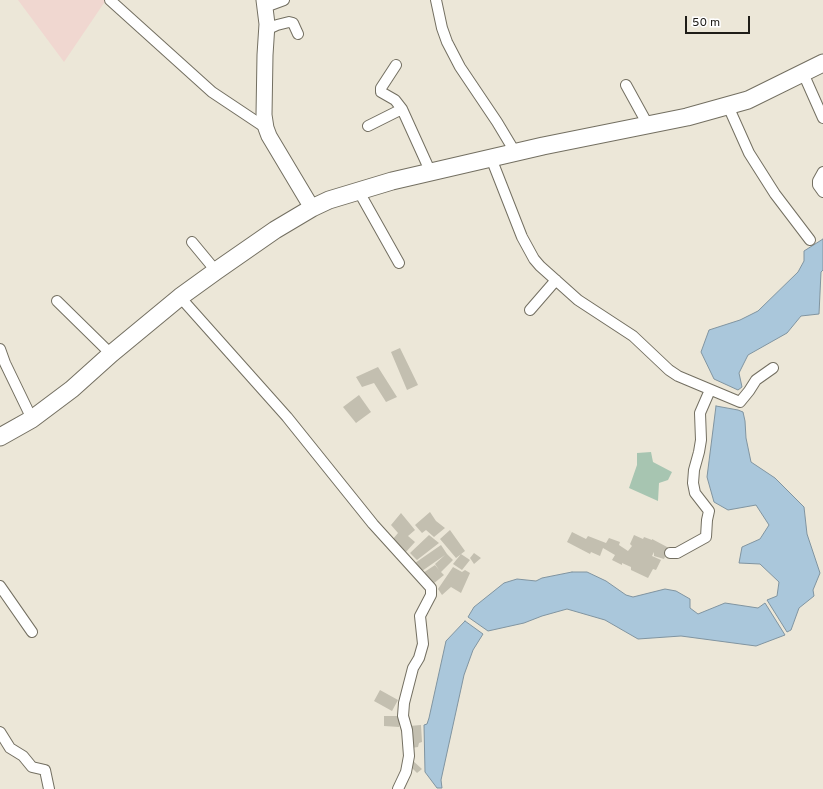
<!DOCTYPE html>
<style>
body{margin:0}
#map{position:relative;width:823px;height:789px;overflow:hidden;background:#ece7d8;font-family:Overpass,sans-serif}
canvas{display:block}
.scale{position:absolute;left:685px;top:16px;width:65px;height:18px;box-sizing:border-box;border:2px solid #1f1d18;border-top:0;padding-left:5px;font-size:12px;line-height:14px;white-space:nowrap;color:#1f1d18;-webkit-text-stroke:3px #fff;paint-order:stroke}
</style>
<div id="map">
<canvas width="823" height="789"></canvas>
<div class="scale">50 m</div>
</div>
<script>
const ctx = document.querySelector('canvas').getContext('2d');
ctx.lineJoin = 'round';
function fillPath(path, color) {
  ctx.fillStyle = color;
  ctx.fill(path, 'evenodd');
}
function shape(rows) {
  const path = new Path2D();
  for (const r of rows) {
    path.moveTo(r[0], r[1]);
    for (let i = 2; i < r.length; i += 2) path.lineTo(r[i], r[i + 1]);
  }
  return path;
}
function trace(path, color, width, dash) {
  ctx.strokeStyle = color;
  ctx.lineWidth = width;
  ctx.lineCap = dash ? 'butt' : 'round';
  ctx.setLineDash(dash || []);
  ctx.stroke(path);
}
fillPath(shape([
 [18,0,106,0,64,62]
]), '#f0d7d0');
fillPath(shape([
 [651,452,653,462,672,472,668,480,659,483,658,501,629,488,637,465,637,453]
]), '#a7c5b1');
const water = shape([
 [823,239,823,270,821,272,819,314,801,316,787,333,748,355,739,373,742,387,738,390,714,379,701,352,709,330,740,320,758,311,798,272,804,261,804,251,823,239],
 [716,406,738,410,743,412,745,421,746,438,751,462,775,478,804,507,807,534,820,573,813,590,814,596,799,608,791,630,787,632,767,600,777,596,779,582,760,564,739,563,742,547,760,539,769,525,756,505,728,510,714,502,707,477,716,406],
 [572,572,587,572,606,581,626,595,633,597,665,589,676,591,690,599,690,608,698,614,725,603,758,608,765,603,785,635,756,646,681,636,638,639,605,620,567,609,542,616,524,623,488,631,468,617,474,607,504,583,517,579,536,581,542,578,572,572],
 [465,621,483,634,473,650,464,675,441,780,442,788,437,788,425,772,424,725,427,724,429,718,446,641,465,621]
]);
fillPath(water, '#aac7db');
trace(water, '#8094a0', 1);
fillPath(shape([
 [400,348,418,385,407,390,391,352],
 [378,367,397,397,386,402,374,383,362,387,356,377],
 [359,395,371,412,356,423,343,407],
 [430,512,436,521,445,528,434,537,426,530,422,533,415,525],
 [401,513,415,530,408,536,415,542,405,553,393,539,398,533,391,525],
 [450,530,465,551,456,558,440,539],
 [572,532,586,539,588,536,606,543,609,538,620,542,619,545,628,551,632,546,630,544,634,535,643,539,644,537,652,540,652,539,669,548,664,559,654,556,654,552,652,556,661,560,656,570,653,569,648,578,631,570,631,567,622,563,622,565,612,560,615,555,603,548,600,556,591,552,590,554,567,542],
 [429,535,439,543,417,560,410,553],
 [441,545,447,554,453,560,441,572,444,575,433,584,423,573,435,565,439,570,435,564,445,555,422,571,415,563],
 [474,553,481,558,474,564,470,558],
 [461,554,470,560,462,570,453,564],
 [453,567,462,572,465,570,470,573,461,593,451,587,442,595,438,589],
 [380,690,398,700,392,711,374,701],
 [384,716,399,716,399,727,384,726],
 [421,725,422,742,419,743,418,747,411,748,409,726],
 [412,760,422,769,417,773,409,765]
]), '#c3bfb0');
const street = shape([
 [110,0,212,92,266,128],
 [436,0,442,28,447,42,460,67,497,122,515,152],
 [265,7,284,0],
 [266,30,277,25,289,22,293,23,298,34],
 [396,65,381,88,381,92,395,100,402,109,431,173],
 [803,73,823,118],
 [626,85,648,125],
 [728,106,749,153,775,194,810,240],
 [368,126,402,109],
 [491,158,522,237,534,259,540,266,578,300,633,336,669,370,678,376,740,402,749,391,756,380,773,368],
 [823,172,818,181,818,185,823,192],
 [358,190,399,263],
 [192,242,216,271],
 [180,297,287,417,373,524,431,588,431,595,420,616,423,644,419,658,413,668,404,703,403,716,407,730,409,756,406,772,398,789],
 [57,301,111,354],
 [530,310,556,280],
 [0,349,5,363,32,419],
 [670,553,677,553,706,537,707,520,709,511,695,493,693,483,694,470,699,452,701,440,700,413,710,390],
 [0,586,32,632],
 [0,732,10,748,23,756,32,767,45,770,49,789]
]);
const secondary = shape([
 [264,0,267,24,265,55,264,115,266,128,269,136,312,208]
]);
const primary = shape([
 [0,437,32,419,72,389,111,354,180,297,216,271,275,230,312,208,329,200,392,181,543,146,687,117,748,100,823,63]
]);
trace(street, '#736f61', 12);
trace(secondary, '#736f61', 17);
trace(primary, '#736f61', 19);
trace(street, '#fff', 10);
trace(secondary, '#fff', 15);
trace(primary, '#fff', 17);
</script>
